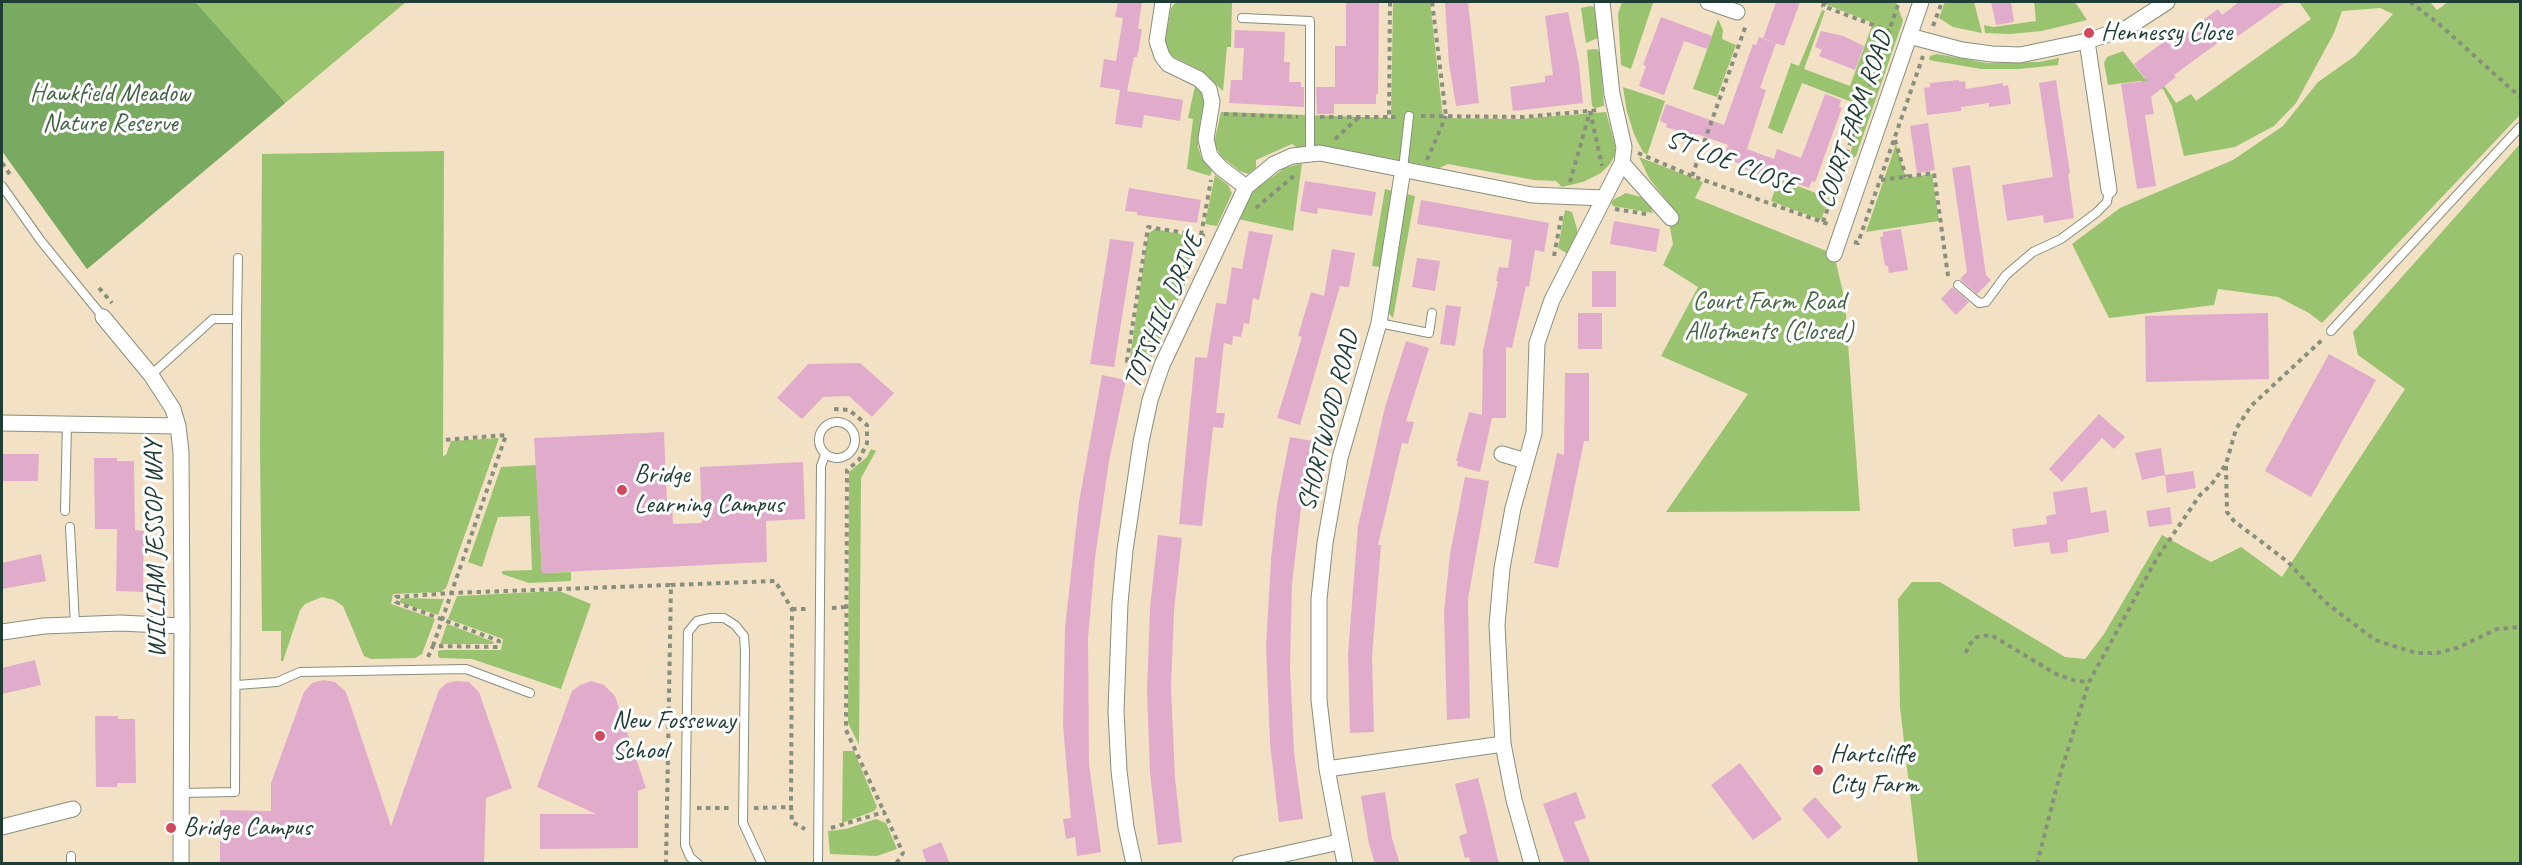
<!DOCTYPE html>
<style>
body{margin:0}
#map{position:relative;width:2522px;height:865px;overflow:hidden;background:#f2e1c4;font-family:Caveat,sans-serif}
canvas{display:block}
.frame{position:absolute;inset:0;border:3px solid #1f3d34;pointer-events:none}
</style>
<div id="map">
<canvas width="2522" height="865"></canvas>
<div class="frame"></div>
</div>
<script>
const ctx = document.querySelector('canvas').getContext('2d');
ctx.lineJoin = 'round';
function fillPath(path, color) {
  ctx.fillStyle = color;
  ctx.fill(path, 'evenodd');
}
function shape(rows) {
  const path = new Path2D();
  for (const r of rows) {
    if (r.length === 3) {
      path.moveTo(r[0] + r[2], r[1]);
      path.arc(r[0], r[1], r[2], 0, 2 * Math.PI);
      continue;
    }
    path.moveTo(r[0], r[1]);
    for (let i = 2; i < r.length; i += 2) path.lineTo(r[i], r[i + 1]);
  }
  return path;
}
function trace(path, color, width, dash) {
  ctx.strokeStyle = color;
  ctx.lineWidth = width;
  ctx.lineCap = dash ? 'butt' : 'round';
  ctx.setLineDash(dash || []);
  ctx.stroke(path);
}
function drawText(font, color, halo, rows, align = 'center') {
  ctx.font = font + ' Caveat,sans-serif';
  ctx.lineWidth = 6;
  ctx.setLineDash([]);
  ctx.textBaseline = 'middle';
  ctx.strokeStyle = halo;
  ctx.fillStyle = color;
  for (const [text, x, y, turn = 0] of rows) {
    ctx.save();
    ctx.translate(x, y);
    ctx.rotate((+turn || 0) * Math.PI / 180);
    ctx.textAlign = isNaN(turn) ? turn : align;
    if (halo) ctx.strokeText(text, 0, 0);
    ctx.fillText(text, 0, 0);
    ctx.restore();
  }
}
fillPath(shape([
 [2,2,406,2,87,269,2,151],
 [1176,2,1232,2,1231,47,1227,47,1223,91,1202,71,1170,55,1165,40,1171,8],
 [1393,2,1430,2,1443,118,1519,119,1606,112,1615,145,1615,155,1610,164,1601,173,1583,182,1562,187,1556,181,1534,180,1448,164,1439,168,1324,146,1299,149,1292,144,1256,160,1256,168,1248,174,1240,171,1221,156,1214,143,1221,112,1391,118],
 [1622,2,1653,3,1631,69,1621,65,1618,14],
 [1820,2,1896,2,1903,21,1856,156,1847,163,1865,107,1802,83,1782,134,1768,128,1791,63,1799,66,1822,10,1825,11,1804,69,1850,86,1873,23],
 [1945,2,1974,2,1982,33,1953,27,1939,18],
 [2034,2,2075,2,2087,20,2042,31,2010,34,1985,33,1984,25,1993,27,2036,21],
 [2299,2,2430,2,2437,10,2448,2,2520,2,2520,115,2322,323,2309,313,2278,297,2218,289,2214,305,2109,318,2072,244,2120,208,2233,160,2283,126,2318,82,2355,56,2393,14,2380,8,2342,11,2334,33,2296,103,2274,126,2235,147,2184,156,2172,106,2163,89,2140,81,2108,85,2104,63,2107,57,2123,51,2144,78,2165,87,2176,103,2191,94,2196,101,2311,19],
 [1590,6,1594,7,1598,38,1586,43,1581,8],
 [1718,19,1723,30,1722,39,1736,45,1717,97,1693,89],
 [1595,49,1598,50,1600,54,1604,106,1595,108,1592,106,1587,50],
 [1937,54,1987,63,2039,62,2059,58,2058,65,2019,69,1981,69,1929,60,1930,56],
 [1195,86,1202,92,1205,104,1198,146,1201,157,1212,171,1210,176,1187,169,1193,119,1188,118],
 [1623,87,1665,101,1647,155,1643,152,1634,134,1627,112],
 [1896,144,1906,178,1932,174,1939,221,1866,232],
 [2520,144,2520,863,1918,863,1900,707,1898,599,1912,582,1940,582,2065,657,2085,659,2104,634,2162,535,2211,562,2241,547,2282,577,2405,389,2358,355,2353,332],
 [444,151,443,456,446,455,451,441,499,438,446,588,441,592,393,594,391,604,435,619,422,654,415,658,371,659,364,656,343,606,334,600,322,597,305,604,300,610,283,661,281,661,281,631,262,631,260,446,262,154],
 [1639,157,1703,182,1695,198,1834,254,1845,301,1860,511,1666,512,1748,394,1661,356,1698,287,1663,265,1673,244,1669,222,1677,214,1649,178],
 [1302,163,1293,231,1238,219,1245,203,1255,189,1285,168],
 [1215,175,1228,185,1232,193,1217,226,1205,224],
 [1779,179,1829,198,1821,220,1771,201],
 [1385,189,1392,191,1380,267,1372,266],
 [1626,193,1641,197,1649,204,1653,213,1613,206,1611,203,1613,200],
 [1407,194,1415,196,1393,318,1388,312],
 [1565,210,1572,212,1577,229,1577,236,1568,254,1558,248],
 [1155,229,1194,237,1197,240,1192,266,1184,287,1153,355,1147,362,1130,358,1148,234],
 [871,449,876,451,861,478,859,745,848,723,849,472,867,457],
 [536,465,542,573,571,572,571,581,529,583,502,574,502,571,532,570,530,516,498,517,482,567,468,562,501,467],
 [559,591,591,604,561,689,472,659,440,658,438,656,438,651,442,650,501,650,503,639,448,619,457,596],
 [402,598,444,599,438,615,401,603,400,600],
 [447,624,494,642,493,644,440,644],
 [843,751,854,751,877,807,874,811,842,823],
 [876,819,886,823,897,849,877,856,830,854,828,831,846,829]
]), '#99c36f');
fillPath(shape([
 [2,2,195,2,285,103,87,269,2,151]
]), '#7aa962');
fillPath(shape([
 [1118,2,1142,2,1138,29,1142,29,1139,48,1137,57,1134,57,1127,91,1183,100,1180,121,1144,115,1142,128,1115,124,1120,90,1100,87,1104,59,1116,61,1123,18,1115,17],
 [1346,2,1379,2,1378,94,1376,94,1376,104,1334,104,1334,114,1317,114,1316,87,1335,87,1335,46,1346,46],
 [1445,2,1468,2,1479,103,1456,106,1449,64],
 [1776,2,1800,2,1784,46,1763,39],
 [1991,2,2011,2,2014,22,1996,25],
 [2239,2,2286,2,2238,36,2234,31,2174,75,2176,77,2151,97,2154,114,2145,115,2156,186,2137,189,2121,84,2147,81,2134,64,2166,40,2170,45,2218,9,2222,15],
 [1568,12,1579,65,1583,103,1513,111,1510,87,1545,82,1545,76,1553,75,1545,16],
 [1661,17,1712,36,1707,49,1684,41,1664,95,1639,86,1646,66,1643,65],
 [1235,30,1285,32,1284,62,1290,62,1289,82,1301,82,1301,87,1304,87,1304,107,1229,103,1231,80,1242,80,1244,48,1234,48],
 [1821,31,1843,36,1864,46,1855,70,1819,56,1822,50,1815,47],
 [1759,37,1776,43,1760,88,1766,90,1747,149,1774,159,1777,149,1801,158,1825,94,1841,100,1839,107,1842,108,1815,182,1812,181,1809,188,1777,176,1770,175,1769,178,1739,167,1740,164,1723,157,1728,145,1697,134,1695,137,1666,127,1667,124,1660,121,1666,104,1724,125,1753,44,1756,45],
 [1959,80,1959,82,1965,81,1966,89,2003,83,2003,86,2008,85,2011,104,1989,107,1989,103,1961,107,1961,111,1927,115,1924,88,1930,87,1930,83],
 [2056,80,2070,173,2068,174,2074,218,2044,223,2043,215,2007,221,2002,185,2053,177,2039,83],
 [1928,123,1935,170,1917,173,1910,126],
 [1970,165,1986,275,1991,280,1977,294,1960,279,1967,272,1952,168],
 [1305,181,1376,192,1372,216,1318,208,1317,214,1300,211],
 [1129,188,1201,200,1197,223,1137,215,1137,212,1125,211],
 [1421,200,1549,223,1544,252,1535,250,1529,287,1526,286,1512,348,1506,347,1506,418,1492,418,1480,472,1457,466,1458,461,1456,461,1469,412,1482,415,1483,351,1498,281,1496,281,1499,267,1508,268,1512,240,1417,224],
 [1614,221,1660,229,1656,252,1610,244],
 [1901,229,1908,270,1889,273,1888,266,1885,266,1880,237,1883,237,1883,232],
 [1249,231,1273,235,1259,300,1253,298,1249,324,1244,323,1241,337,1233,336,1232,345,1224,343,1216,413,1225,413,1223,428,1213,427,1202,526,1179,524,1195,357,1207,358,1216,303,1226,304,1232,267,1242,269],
 [1110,239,1134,242,1114,367,1090,364],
 [1332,249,1355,253,1349,287,1340,286,1300,425,1277,418,1302,337,1298,336,1311,292,1324,296],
 [1417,258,1440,261,1435,291,1412,287],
 [1592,271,1616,271,1616,307,1592,307],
 [1952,287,1969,302,1956,315,1941,299],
 [1446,305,1461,307,1455,346,1440,344],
 [1578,313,1602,313,1602,349,1578,349],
 [2268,313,2269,379,2146,382,2145,316],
 [1406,341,1429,348,1406,421,1414,422,1408,444,1402,443,1378,545,1381,545,1372,656,1374,732,1350,733,1348,654,1358,526,1385,407],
 [2329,354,2376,380,2311,497,2265,471],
 [860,363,894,393,872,417,849,396,823,397,802,419,777,398,808,364],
 [1565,373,1589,373,1589,441,1584,441,1558,568,1534,563,1557,453,1564,455],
 [1102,375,1126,380,1109,461,1095,558,1088,638,1089,764,1101,852,1077,856,1075,837,1066,839,1063,819,1071,818,1063,725,1065,628,1079,502],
 [2099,414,2125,437,2114,449,2102,438,2062,482,2049,469],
 [664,432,667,503,672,502,673,524,702,523,700,467,803,462,805,519,766,521,767,562,542,573,534,438],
 [1290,437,1313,441,1301,508,1292,583,1290,667,1294,752,1303,819,1279,822,1270,743,1266,647,1271,560,1277,504],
 [2161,448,2165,475,2142,480,2135,453],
 [2,454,39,454,38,481,2,481],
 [94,458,117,458,117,461,134,461,135,530,144,531,143,592,116,591,117,529,95,529],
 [2193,471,2196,488,2167,493,2165,475],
 [1465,477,1489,481,1468,599,1470,718,1447,720,1444,612,1450,554],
 [2087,487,2091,513,2106,510,2109,532,2067,540,2068,552,2051,554,2049,542,2014,547,2012,529,2047,524,2046,516,2056,514,2053,492],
 [2170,507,2172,524,2149,527,2146,511],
 [1158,535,1182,538,1174,611,1171,687,1175,778,1182,842,1158,845,1150,772,1147,691,1150,608],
 [41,554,46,581,2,589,2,563],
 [35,660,41,685,2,694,2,668],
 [323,680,335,682,346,692,391,826,439,690,447,683,456,681,469,682,479,692,512,788,486,798,484,864,220,864,220,810,271,811,271,783,304,692,312,683],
 [591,681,604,685,615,696,646,788,638,791,638,848,540,849,540,814,596,814,537,787,572,691,580,685],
 [95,716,118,716,118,719,135,719,136,783,117,783,117,787,96,787],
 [1740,763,1782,819,1753,840,1711,785],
 [1478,778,1486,809,1499,864,1471,864,1469,857,1465,858,1459,836,1467,833,1455,784],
 [1385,792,1392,838,1400,864,1375,864,1369,844,1361,796],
 [1576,792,1586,818,1574,822,1591,864,1565,864,1543,804],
 [1815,797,1842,827,1828,839,1802,809],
 [941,842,950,864,927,864,922,850]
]), '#e1accb');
const service = shape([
 [1242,18,1310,21,1310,153],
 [1403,169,1409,116],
 [2,186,41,241,103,317],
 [1958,285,1979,303,1986,302,2006,275,2033,252,2061,239,2096,213,2107,202,2109,190],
 [237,319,238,258],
 [1379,323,1429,333,1432,313],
 [2331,331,2520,127],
 [151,375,213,319,237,319,235,792,181,793],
 [837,440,18],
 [65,511,67,424],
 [70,527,75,624],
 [237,685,277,682,300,672,466,669,530,693],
 [71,864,71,856],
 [698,864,690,857,685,845,688,632,697,621,711,618,724,618,735,625,744,636,745,651,743,823,762,864],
 [818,864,821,466,825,455]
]);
const minor = shape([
 [1163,2,1157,41,1162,56,1168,64,1199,79,1209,89,1212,102,1206,139,1210,156,1221,168,1246,187],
 [1708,2,1737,12],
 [1909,36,1962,50,1992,54,2020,55,2087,41,2127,28,2167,2],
 [2087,41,2109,190],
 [1622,163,1671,218],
 [1834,254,1921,2],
 [103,317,151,375,173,409,178,426,181,452,182,626,181,864],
 [2,423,178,426],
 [1502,454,1526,461],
 [2,632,44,626,120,623,182,626],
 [1327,769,1503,744],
 [2,827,73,809],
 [1134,864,1126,827,1119,771,1116,711,1120,603,1125,550,1141,442,1150,400,1162,365,1246,187,1274,164,1292,156,1320,153,1532,195,1603,198],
 [1240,864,1339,842],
 [1345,864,1327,769,1319,700,1319,599,1325,543,1340,458,1379,323,1403,169],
 [1532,864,1514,800,1503,744,1497,625,1502,568,1513,508,1534,433,1537,343,1552,300,1622,163,1624,147,1612,94,1602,2]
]);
trace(service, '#888f7c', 10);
trace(minor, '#888f7c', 17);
trace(shape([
 [1390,2,1389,117,1399,117],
 [1432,2,1446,116],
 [1825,2,1823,6,1889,31],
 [2410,2,2439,24,2520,97],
 [1933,26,1942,2],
 [1590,111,1602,166],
 [1224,114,1298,117],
 [1421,116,1524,117,1599,110],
 [1320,117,1389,117],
 [1335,139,1359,117],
 [1895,140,1906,177],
 [1638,153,1692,176,1828,224],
 [1427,160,1446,116],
 [2,163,11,176],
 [1692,176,1746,25],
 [1881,180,1934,173,1948,276],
 [1570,182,1590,111],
 [1256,208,1296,174],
 [1615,209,1646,214],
 [1823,222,1899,2],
 [1201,235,1211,180],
 [1854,242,1858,243,1923,56],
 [1554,256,1562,213],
 [99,288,112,303],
 [1145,365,1127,361,1148,227,1205,236],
 [834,409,849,410,867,425,867,443,859,460,847,470,846,730,884,812],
 [2226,466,2227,512,2234,521,2288,562,2325,602,2375,640,2416,653,2437,653,2457,648,2497,629,2520,627],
 [832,608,846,607],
 [792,609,809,609],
 [433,646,506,435,444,440],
 [1966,653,1968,646,1977,637,1991,635,2056,674,2076,681,2089,682],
 [428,657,433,646,498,647,499,641,396,602,396,597,452,593,671,585],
 [697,808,732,808],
 [754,808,791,807,792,822,805,829],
 [831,828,884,812,903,853,896,864],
 [666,864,671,585,775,581,792,609,791,807],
 [2037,864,2059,778,2089,682,2157,558,2200,495,2211,485,2226,464,2236,429,2251,406,2322,340]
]), '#888f7c', 4, [4.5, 4.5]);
trace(service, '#fff', 8);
trace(minor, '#fff', 15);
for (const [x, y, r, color] of [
 [2089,33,6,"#d1495b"],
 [622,490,6,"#d1495b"],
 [600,736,6,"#d1495b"],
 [1818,770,6,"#d1495b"],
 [171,828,6,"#d1495b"]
]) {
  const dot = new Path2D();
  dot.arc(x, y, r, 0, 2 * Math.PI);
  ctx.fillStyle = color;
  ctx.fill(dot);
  trace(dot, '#fff', 2);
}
drawText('26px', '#1f3d34', '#fff', [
 ["Hennessy Close",2101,33],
 ["Bridge",634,475],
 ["Learning Campus",634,505],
 ["New Fosseway",612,721],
 ["School",612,751],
 ["Hartcliffe",1830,755],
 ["City Farm",1830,785],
 ["Bridge Campus",183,828]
], 'left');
drawText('26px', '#446546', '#fff', [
 ["Hawkfield Meadow",110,94],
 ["Nature Reserve",110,124],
 ["Court Farm Road",1769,302],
 ["Allotments (Closed)",1769,332]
]);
drawText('26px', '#1f3d34', '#fff', [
 ["COURT FARM ROAD",1855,120,-71],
 ["ST LOE CLOSE",1731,163,21],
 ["TOTSHILL DRIVE",1164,311,-67],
 ["SHORTWOOD ROAD",1329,421,-76],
 ["WILLIAM JESSOP WAY",156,549,-91]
]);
</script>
